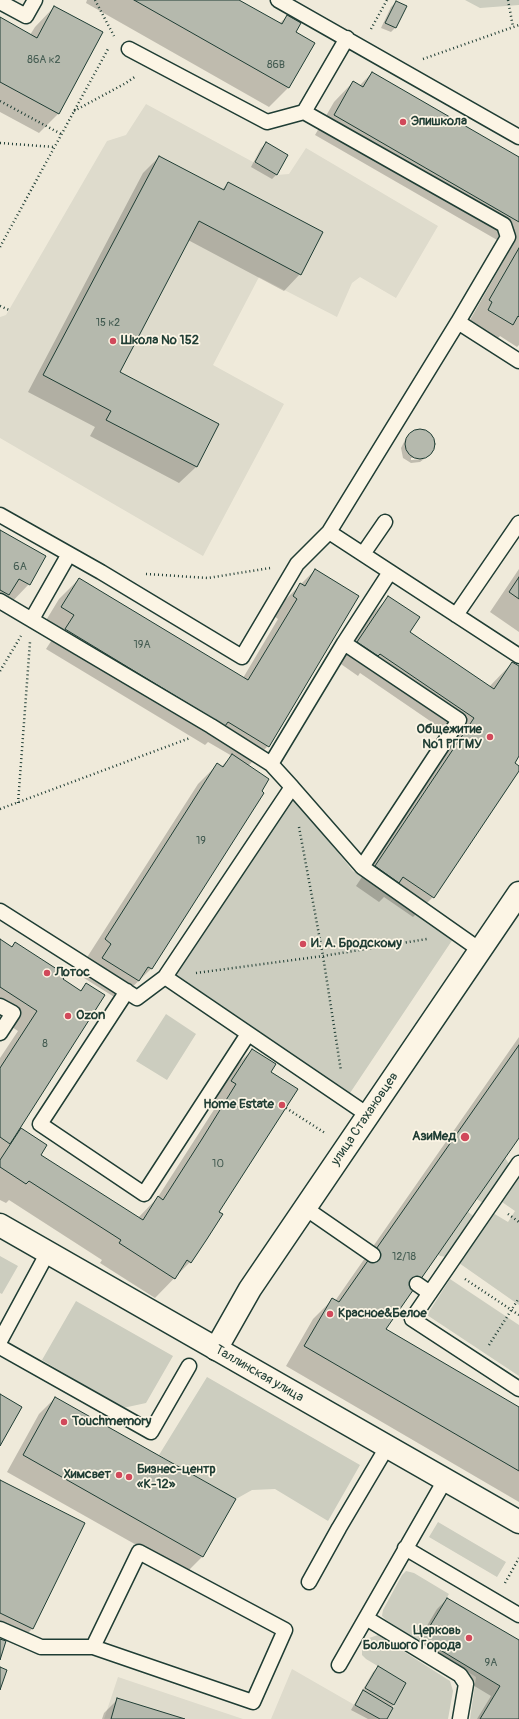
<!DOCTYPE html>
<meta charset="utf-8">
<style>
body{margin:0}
canvas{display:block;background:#efeada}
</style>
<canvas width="519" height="1719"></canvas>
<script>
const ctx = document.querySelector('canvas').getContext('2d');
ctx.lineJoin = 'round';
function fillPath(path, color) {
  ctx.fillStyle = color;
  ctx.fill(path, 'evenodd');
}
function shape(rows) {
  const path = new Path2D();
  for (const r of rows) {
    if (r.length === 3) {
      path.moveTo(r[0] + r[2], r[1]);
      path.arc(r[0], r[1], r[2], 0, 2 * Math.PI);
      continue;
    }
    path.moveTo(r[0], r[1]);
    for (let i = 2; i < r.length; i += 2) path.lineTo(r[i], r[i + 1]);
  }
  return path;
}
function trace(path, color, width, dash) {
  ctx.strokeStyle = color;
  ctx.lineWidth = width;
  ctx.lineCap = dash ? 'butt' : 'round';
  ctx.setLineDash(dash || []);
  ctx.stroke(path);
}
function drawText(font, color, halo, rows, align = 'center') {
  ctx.font = font + ' Pangolin,sans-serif';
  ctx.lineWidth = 3.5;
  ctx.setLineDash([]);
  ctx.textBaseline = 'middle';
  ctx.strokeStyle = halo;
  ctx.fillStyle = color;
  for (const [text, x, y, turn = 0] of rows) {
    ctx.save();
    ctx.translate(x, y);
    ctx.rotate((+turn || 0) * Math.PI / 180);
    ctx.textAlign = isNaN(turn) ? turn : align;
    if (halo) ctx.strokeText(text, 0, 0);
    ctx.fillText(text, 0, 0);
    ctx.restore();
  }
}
fillPath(shape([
 [146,104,277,175,289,174,306,148,438,226,396,298,360,277,352,283,337,317,259,277,213,365,284,404,203,556,0,438,0,317,6,315,107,141,126,135],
 [292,1669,379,1719,271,1719],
 [118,1677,243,1719,104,1719]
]), '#dedbcc');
fillPath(shape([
 [465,0,519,0,519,5,480,8],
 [292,796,353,871,453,939,350,1093,175,974],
 [166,1014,196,1034,167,1080,136,1061],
 [505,1158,510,1165,484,1204,477,1199],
 [519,1177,519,1305,459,1263,493,1213,508,1222,515,1211,502,1202],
 [468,1212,475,1217,447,1257,440,1256,438,1254],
 [0,1256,18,1266,2,1294,0,1293],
 [450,1279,519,1325,519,1376,427,1315],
 [76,1301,173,1356,146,1403,123,1408,42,1360],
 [207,1377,360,1465,328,1521,275,1489,252,1490,236,1499,159,1455],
 [438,1522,506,1562,497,1577,429,1537],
 [406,1571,414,1573,449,1594,422,1639,500,1686,480,1719,470,1719,476,1677,386,1620,382,1616,383,1610,402,1575],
 [378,1635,450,1681,453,1691,448,1719,387,1719,406,1683,366,1659,362,1655,362,1650,369,1638]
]), '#cccdbf');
fillPath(shape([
 [87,0,237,0,279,24,287,16,295,32,289,87,269,107,86,3],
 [396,2,395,28,391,32,381,28,391,7],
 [54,7,58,114,39,133,0,112,0,19,30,35,35,27],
 [372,73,519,158,519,345,517,347,500,336,492,344,469,330,473,322,470,320,511,248,315,135,334,102,353,82,359,86],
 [266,143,277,174,272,179,251,167,261,148],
 [159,157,222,190,228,183,322,233,300,274,284,291,188,240,118,372,218,425,196,467,179,483,90,436,95,427,28,392,143,173],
 [419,430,428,433,433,441,432,450,426,457,411,458,411,460,424,459,420,462,411,463,403,458,401,448,405,440,410,434],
 [0,531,29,584,10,604,0,603],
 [519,569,519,632,490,612],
 [315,570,268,746,248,766,260,791,263,793,151,969,119,1000,84,978,92,964,86,959,198,784,218,764,221,767,232,756,208,742,205,745,46,649,55,635,42,627,59,599,79,579,243,678,278,619,274,616,281,604],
 [389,597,409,633,489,687,512,663,519,667,519,755,513,763,519,767,519,769,433,897,413,917,384,897,379,902,356,886,455,738,360,673,358,676,338,662,369,617],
 [0,940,11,947,15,943,61,979,80,991,87,984,19,1128,46,1145,40,1155,138,1218,158,1197,217,1105,212,1101,232,1070,252,1050,270,1072,218,1212,221,1214,190,1262,155,1298,100,1263,102,1260,9,1200,6,1203,0,1200,0,1058,18,1031,0,1019],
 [519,1037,519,1136,384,1329,519,1408,519,1502,286,1366,313,1319,333,1299,335,1301],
 [55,1398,202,1557,186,1573,7,1472,39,1414],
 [0,1481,84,1524,32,1629,16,1645,0,1637],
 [447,1599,519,1641,519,1719,477,1719,491,1696,413,1649,437,1609],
 [378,1667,405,1683,386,1719,368,1719,351,1710,373,1672],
 [118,1699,181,1719,102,1719,104,1713]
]), '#0003');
const building = shape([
 [134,0,239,0,282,24,287,15,301,23,296,32,315,43,289,88,134,0],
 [396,1,407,6,396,28,385,23,396,1],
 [54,6,103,32,59,114,0,82,0,17,37,38,54,6],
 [372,72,519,157,519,222,334,115,353,81,363,87,372,72],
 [266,142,288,155,277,175,255,162,266,142],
 [159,156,224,190,228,182,323,232,301,275,199,221,120,372,219,424,197,467,106,420,111,411,43,375,159,156],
 [519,248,519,317,518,316,513,325,488,310,492,302,489,300,519,248],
 [420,444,15],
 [0,530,46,556,30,585,19,579,9,595,0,590,0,530],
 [315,569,359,596,269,747,228,722,225,726,65,629,74,615,61,607,79,578,248,680,297,599,293,596,300,583,305,586,315,569],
 [519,577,519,599,509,592,519,577],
 [388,596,420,617,410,632,494,689,512,662,519,666,519,756,515,763,519,766,519,771,434,898,403,877,399,883,375,866,474,718,380,654,378,656,357,642,388,596],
 [232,754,269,779,262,791,264,793,152,969,148,967,139,981,102,958,111,944,105,939,217,763,223,767,232,754],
 [0,939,12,947,15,942,66,975,63,979,81,991,86,983,105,995,10,1144,0,1137,0,1068,37,1011,0,987,0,939],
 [519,1045,519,1138,386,1329,519,1407,519,1471,304,1346,332,1298,339,1302,519,1045],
 [252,1049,276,1064,271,1072,298,1089,219,1212,223,1214,207,1239,191,1263,187,1260,175,1279,119,1243,121,1240,29,1181,26,1184,0,1167,0,1160,21,1128,47,1145,41,1155,143,1220,158,1196,163,1200,202,1139,236,1084,231,1081,252,1049],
 [0,1394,22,1407,0,1446,0,1394],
 [55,1397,236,1499,203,1557,23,1455,55,1397],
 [0,1480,85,1523,33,1629,0,1613,0,1480],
 [447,1598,519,1640,519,1719,480,1719,500,1686,422,1639,447,1598],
 [0,1639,6,1641,0,1660,0,1639],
 [378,1666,406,1683,394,1705,365,1688,378,1666],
 [0,1667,7,1670,0,1690,0,1667],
 [363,1690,393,1708,387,1719,380,1719,355,1705,363,1690],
 [117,1698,185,1719,111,1719,117,1698]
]);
fillPath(building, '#b5b9ad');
trace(building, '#1f3d34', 1);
const service = shape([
 [278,0,519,137],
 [0,2,26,16,35,0],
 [347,38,304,112,504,225,508,237,458,322,519,361],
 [129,49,267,122,304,112],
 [0,515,101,572,242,657,297,564,329,532,458,322],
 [329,532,519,656],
 [363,554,385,522],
 [0,601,211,726,271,764,292,787,165,977,137,998,0,911],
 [456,615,519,523],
 [32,619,69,554],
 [344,643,459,720,362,867],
 [271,764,344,643,390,572],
 [292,787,362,867,480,950],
 [165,977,368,1115],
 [127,991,40,1124,144,1194,248,1034],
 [0,1006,13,1013,0,1033],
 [519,1163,412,1319,519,1389],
 [305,1208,373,1255],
 [417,1284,430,1293],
 [0,1341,48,1252],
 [0,1347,151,1432,189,1366],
 [405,1548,519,1615],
 [309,1582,339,1528,387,1447],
 [366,1618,460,1675,466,1684,460,1719],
 [0,1629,41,1647,93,1647,253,1702,285,1630,139,1552,93,1647],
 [339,1665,445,1480]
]);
const minor = shape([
 [216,1349,250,1289,519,893]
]);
const tertiary = shape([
 [0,1225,519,1522]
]);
trace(service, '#1f3d34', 17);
trace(minor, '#1f3d34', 25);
trace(tertiary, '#1f3d34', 25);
trace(shape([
 [95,0,114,36],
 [508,0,513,27],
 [371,29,387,0],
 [423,59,519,25],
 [0,101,61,134],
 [74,111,126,83,136,76],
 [0,143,54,147],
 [0,247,108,49],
 [0,306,9,310],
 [146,574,208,578,270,568],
 [0,671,21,636],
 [18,803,30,642],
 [0,809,190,738],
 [299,827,323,956,341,1071],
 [196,973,323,956,427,939],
 [286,1108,325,1133],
 [508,1214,519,1222],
 [465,1279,519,1315],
 [489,1345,519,1298],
 [505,1583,519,1558]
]), '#1f3d34', 2.5, [1, 3]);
trace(service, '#fcf5e5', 14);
trace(minor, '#fcf5e5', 22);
trace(tertiary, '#fcf5e5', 22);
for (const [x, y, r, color] of [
 [403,122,4,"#d1495b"],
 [113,341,4,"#d1495b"],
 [490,737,4,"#d1495b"],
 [303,944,4,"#d1495b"],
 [47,973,4,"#d1495b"],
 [68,1016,4,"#d1495b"],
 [282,1105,4,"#d1495b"],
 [465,1137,5,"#d1495b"],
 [330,1314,4,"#d1495b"],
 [64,1422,4,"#d1495b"],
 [119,1475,4,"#d1495b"],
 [129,1477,4,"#d1495b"],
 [469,1638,4,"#d1495b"]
]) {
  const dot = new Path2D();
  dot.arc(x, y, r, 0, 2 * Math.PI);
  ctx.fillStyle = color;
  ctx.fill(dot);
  trace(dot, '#fcf5e5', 1.5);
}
drawText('11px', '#445c52', null, [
 ["86А к2",44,60],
 ["86В",276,65],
 ["15 к2",108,323],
 ["6А",20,567],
 ["19А",142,645],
 ["19",201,841],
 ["8",45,1044],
 ["10",218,1164],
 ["12/18",404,1257],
 ["9А",491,1663]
]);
drawText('bold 13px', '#1f3d34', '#fcf5e5', [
 ["Эпишкола",411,122],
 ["Школа № 152",121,341],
 ["Общежитие",482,730,"right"],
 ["№1 РГГМУ",482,745,"right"],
 ["И. А. Бродскому",311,944],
 ["Лотос",55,973],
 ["Ozon",76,1016],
 ["Home Estate",274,1105,"right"],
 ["АзиМед",456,1137,"right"],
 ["Красное&Белое",338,1314],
 ["Touchmemory",72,1422],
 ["Бизнес-центр",137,1470],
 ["«К-12»",137,1485],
 ["Химсвет",111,1475,"right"],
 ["Церковь",461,1631,"right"],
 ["Большого Города",461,1646,"right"]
], 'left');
drawText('13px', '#1f3d34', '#fcf5e5', [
 ["улица Стахановцев",365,1119,-56],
 ["Таллинская улица",259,1374,30]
]);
</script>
